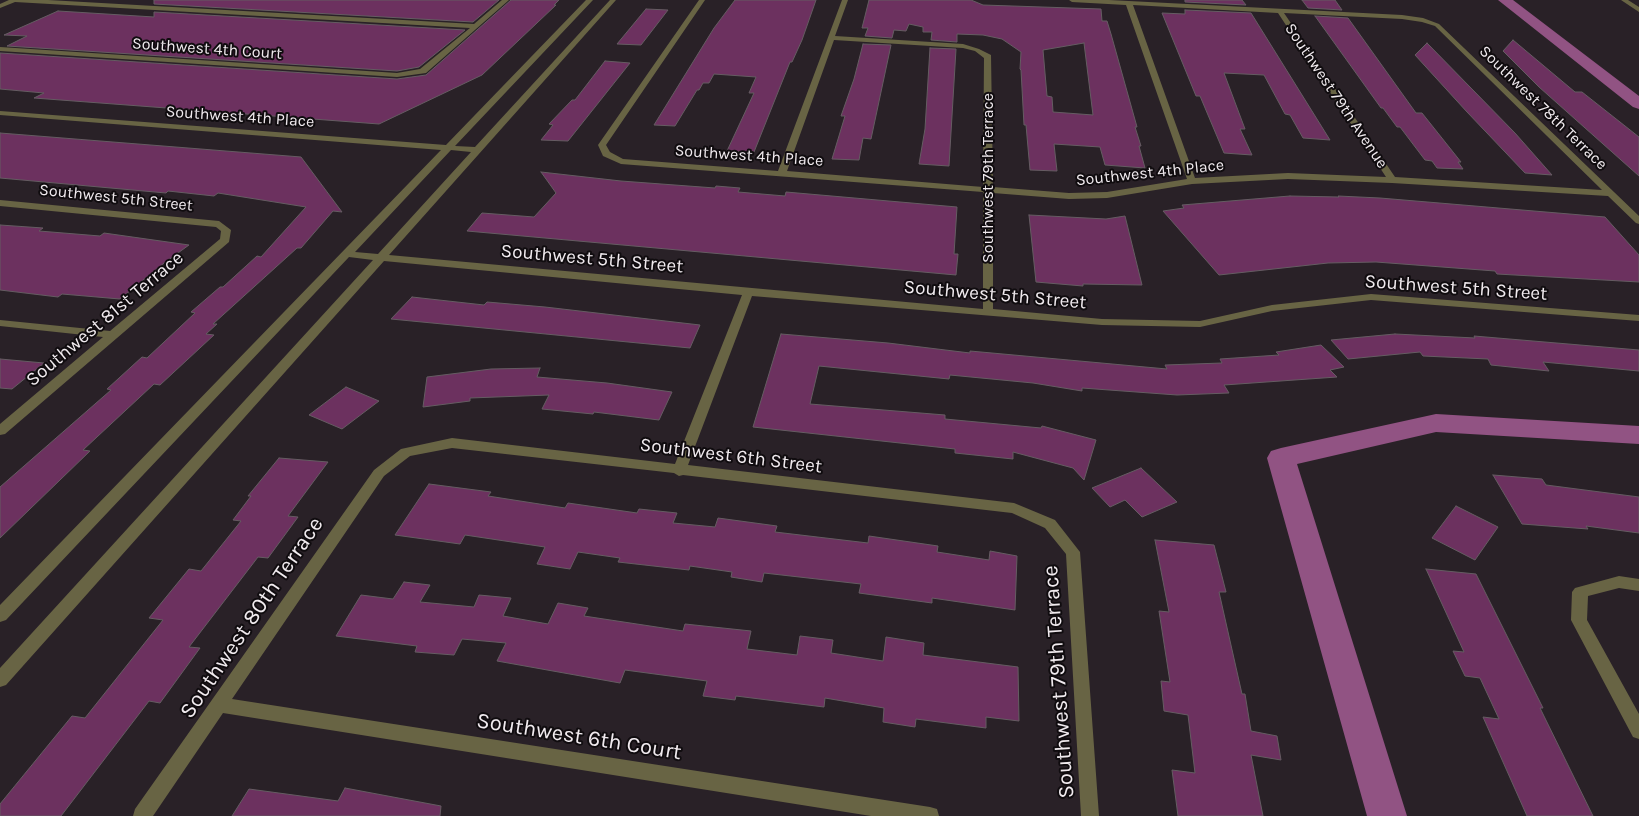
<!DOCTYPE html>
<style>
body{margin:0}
canvas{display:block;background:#292127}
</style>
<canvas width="1639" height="816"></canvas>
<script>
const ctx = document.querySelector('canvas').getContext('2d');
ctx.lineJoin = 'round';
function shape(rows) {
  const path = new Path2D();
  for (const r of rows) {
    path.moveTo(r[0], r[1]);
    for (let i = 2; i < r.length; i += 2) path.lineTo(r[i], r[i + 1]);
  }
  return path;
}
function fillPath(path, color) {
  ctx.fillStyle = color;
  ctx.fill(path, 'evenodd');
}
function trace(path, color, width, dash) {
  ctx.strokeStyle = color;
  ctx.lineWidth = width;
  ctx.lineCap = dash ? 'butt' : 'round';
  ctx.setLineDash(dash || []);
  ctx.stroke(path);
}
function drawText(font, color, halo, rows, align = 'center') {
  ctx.font = font + ' Karla,sans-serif';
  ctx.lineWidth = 4;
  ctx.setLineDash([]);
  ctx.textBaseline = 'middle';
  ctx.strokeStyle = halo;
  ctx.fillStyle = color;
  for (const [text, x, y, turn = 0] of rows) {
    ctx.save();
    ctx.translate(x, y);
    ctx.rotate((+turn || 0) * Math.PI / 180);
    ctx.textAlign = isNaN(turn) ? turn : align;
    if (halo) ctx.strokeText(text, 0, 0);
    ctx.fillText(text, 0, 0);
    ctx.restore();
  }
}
fillPath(shape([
 [1498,0,1513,0,1639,96,1639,109,1633,107,1498,0],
 [1436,414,1639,426,1639,444,1436,432,1297,464,1407,816,1367,816,1267,458,1271,451,1281,448,1436,414]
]), '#915383');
const building = shape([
 [154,0,499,0,473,22,154,4,154,0],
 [511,0,559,0,554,5,556,5,482,75,379,124,34,98,44,93,0,89,0,53,397,79,426,75,511,0],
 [735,0,816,0,802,40,792,62,790,62,754,152,727,151,754,93,749,93,756,77,714,74,709,83,703,83,699,90,697,90,675,126,654,125,714,28,735,0],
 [869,0,971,0,983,5,1101,9,1102,21,1107,21,1111,34,1137,127,1135,127,1141,146,1139,146,1145,168,1105,165,1100,147,1054,144,1057,171,1030,170,1026,125,1024,125,1021,70,1020,69,1021,52,1002,39,983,35,957,34,957,42,931,40,932,32,923,32,923,27,909,24,906,31,894,30,892,38,865,36,868,28,862,28,869,0],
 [1084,43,1093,115,1053,112,1052,97,1047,96,1043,50,1084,43],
 [1185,0,1242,0,1246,5,1185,2,1185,0],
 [1302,0,1335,0,1342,10,1308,8,1302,0],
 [646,9,668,10,641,45,617,44,646,9],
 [1185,10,1251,13,1330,140,1303,138,1290,115,1285,114,1264,75,1224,73,1245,129,1240,129,1252,155,1224,153,1200,96,1196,96,1162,13,1185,14,1185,10],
 [58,11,154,17,154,12,465,30,419,67,397,71,7,46,27,36,4,35,58,11],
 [1315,16,1348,18,1416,113,1422,113,1461,162,1458,162,1463,169,1437,168,1432,161,1425,160,1400,127,1397,127,1383,108,1381,108,1315,16],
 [1513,40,1575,92,1582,92,1639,137,1639,176,1539,87,1503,51,1513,40],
 [1427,43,1515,133,1552,175,1525,173,1467,112,1415,55,1427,43],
 [863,44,891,45,871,139,863,138,859,160,832,159,845,116,841,116,854,79,863,44],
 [930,48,956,49,949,166,919,164,925,129,930,48],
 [605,61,630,63,568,141,541,140,553,125,549,124,572,100,575,100,605,61],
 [0,133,301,157,342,212,333,211,301,248,297,248,213,324,217,324,206,334,214,335,160,385,154,384,83,450,90,451,0,538,0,487,111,390,107,389,142,357,147,358,195,313,191,312,220,287,223,287,257,256,261,257,306,207,218,193,214,196,168,191,166,193,0,178,0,133],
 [541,172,621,181,715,188,716,186,740,188,738,192,785,196,786,192,957,207,954,254,958,254,956,275,467,231,482,213,534,217,556,193,541,172],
 [1290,196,1339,197,1338,196,1380,198,1605,217,1639,255,1639,282,1497,274,1495,271,1376,262,1328,263,1219,275,1163,211,1184,208,1182,205,1290,196],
 [1029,215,1106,219,1125,216,1142,285,1083,284,1083,286,1036,282,1029,215],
 [0,225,43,228,39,231,100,236,104,233,189,245,164,263,120,299,62,294,58,297,0,290,0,225],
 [412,297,484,305,487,302,545,307,700,325,690,348,391,319,412,297],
 [781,334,888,343,970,353,970,351,1167,369,1165,365,1222,363,1220,359,1279,355,1276,352,1321,345,1344,367,1330,370,1337,377,1224,385,1229,393,1177,395,1082,388,1082,391,1033,383,950,375,949,379,819,366,810,404,945,415,945,419,1041,428,1042,426,1096,440,1084,480,1073,468,1013,452,1013,459,955,453,955,449,753,427,781,334],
 [1395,334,1475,338,1474,336,1639,350,1639,371,1543,362,1549,371,1491,365,1488,359,1423,356,1420,352,1348,359,1331,340,1395,334],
 [0,359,44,363,12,389,0,388,0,359],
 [540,368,537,377,607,383,672,392,659,420,594,412,593,414,542,409,549,395,470,398,470,401,423,407,427,377,491,369,540,368],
 [346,387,379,401,342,429,309,415,346,387],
 [279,458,328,462,288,516,298,517,268,558,258,557,189,647,200,648,160,703,149,701,61,816,0,816,0,804,72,716,85,718,163,620,149,618,189,569,201,571,241,521,233,520,251,496,248,496,279,458],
 [1141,468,1177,502,1142,517,1125,500,1110,507,1092,488,1141,468],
 [1493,475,1542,479,1546,485,1639,497,1639,533,1586,526,1588,529,1522,524,1493,475],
 [429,484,491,492,488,496,565,508,568,503,637,513,639,509,677,513,673,523,715,527,718,518,777,526,775,532,868,543,869,536,938,546,937,552,989,560,990,551,1017,556,1015,610,932,598,932,603,859,593,861,584,764,573,762,582,731,577,732,572,690,566,689,570,618,562,620,558,578,552,570,569,537,564,545,547,465,535,460,544,395,535,429,484],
 [1456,506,1498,527,1475,560,1432,538,1456,506],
 [1155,540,1214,545,1226,592,1219,592,1242,694,1245,694,1251,731,1277,736,1281,760,1251,755,1263,816,1178,816,1172,770,1195,773,1188,715,1164,711,1161,681,1170,682,1159,611,1169,612,1155,540],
 [1426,569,1476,574,1543,708,1540,708,1593,816,1527,816,1483,717,1499,719,1480,678,1465,676,1453,651,1464,652,1426,569],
 [404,582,430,585,420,602,474,607,479,595,511,598,503,616,548,624,558,603,588,608,584,616,683,631,685,624,751,631,747,649,797,655,800,636,833,640,831,653,883,661,886,637,924,643,923,655,1018,667,1019,721,986,717,986,728,916,719,915,727,883,722,884,708,825,698,824,707,736,696,735,700,703,696,707,681,625,670,620,683,497,661,506,643,462,639,454,655,415,652,417,646,336,636,361,595,393,599,404,582],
 [345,788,441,806,440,816,232,816,249,789,338,801,345,788]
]);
fillPath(building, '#6c315f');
trace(building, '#655c62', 1);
fillPath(shape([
 [9,0,48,0,474,24,502,0,509,0,426,73,397,77,0,51,0,47,397,73,420,69,470,28,15,2,0,8,0,4,9,0],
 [586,0,593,0,455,146,475,147,610,0,616,0,389,255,983,309,983,192,621,164,603,156,598,145,699,0,705,0,606,145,610,152,623,159,778,171,842,0,848,0,835,36,963,44,979,49,991,55,993,187,1069,193,1107,192,1187,179,1126,5,1072,2,1069,0,1109,0,1402,15,1423,18,1439,24,1639,216,1639,224,1636,223,1608,196,1392,183,1288,179,1192,184,1107,198,1069,199,993,193,993,309,1102,319,1200,321,1272,305,1371,294,1639,315,1639,321,1371,300,1272,311,1200,327,1102,325,752,296,688,465,1014,503,1055,520,1080,552,1099,816,1081,816,1066,554,1045,528,1012,513,683,475,679,476,674,473,452,448,410,456,384,476,232,699,930,807,937,809,939,816,871,816,223,713,153,816,133,816,135,809,374,470,401,449,452,438,675,464,742,295,384,261,6,685,0,687,0,668,373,260,349,257,6,620,0,622,0,605,441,150,0,115,0,111,446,145,586,0],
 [1133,5,1278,13,1386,177,1288,173,1195,178,1133,5],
 [1284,13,1402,19,1422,22,1435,26,1602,190,1395,177,1284,13],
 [834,40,963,48,975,51,984,58,983,187,787,171,834,40],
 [451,150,471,152,378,254,355,252,451,150],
 [1621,0,1628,0,1639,7,1639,12,1621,0],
 [0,200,219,221,231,230,229,242,5,434,0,435,0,424,103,337,0,326,0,320,110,331,220,239,221,231,216,227,0,206,0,200],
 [1619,576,1639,579,1639,591,1619,588,1588,596,1587,620,1639,714,1639,739,1633,737,1571,620,1572,592,1575,588,1619,576]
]), '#686444');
drawText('16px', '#f1ebef', '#100c0f', [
 ["Southwest 4th Court",207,49,4],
 ["Southwest 79th Avenue",1336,96,56],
 ["Southwest 78th Terrace",1543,108,44],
 ["Southwest 4th Place",240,117,4],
 ["Southwest 4th Place",749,156,4],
 ["Southwest 4th Place",1150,173,-6],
 ["Southwest 79th Terrace",988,178,-90],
 ["Southwest 5th Street",116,198,6]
]);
drawText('19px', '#f1ebef', '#100c0f', [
 ["Southwest 5th Street",592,259,5],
 ["Southwest 5th Street",1456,288,4],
 ["Southwest 5th Street",995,295,5],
 ["Southwest 81st Terrace",105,319,-40],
 ["Southwest 6th Street",731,456,7]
]);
drawText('22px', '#f1ebef', '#100c0f', [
 ["Southwest 80th Terrace",252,618,-56],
 ["Southwest 79th Terrace",1059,682,-94],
 ["Southwest 6th Court",579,737,9]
]);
</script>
